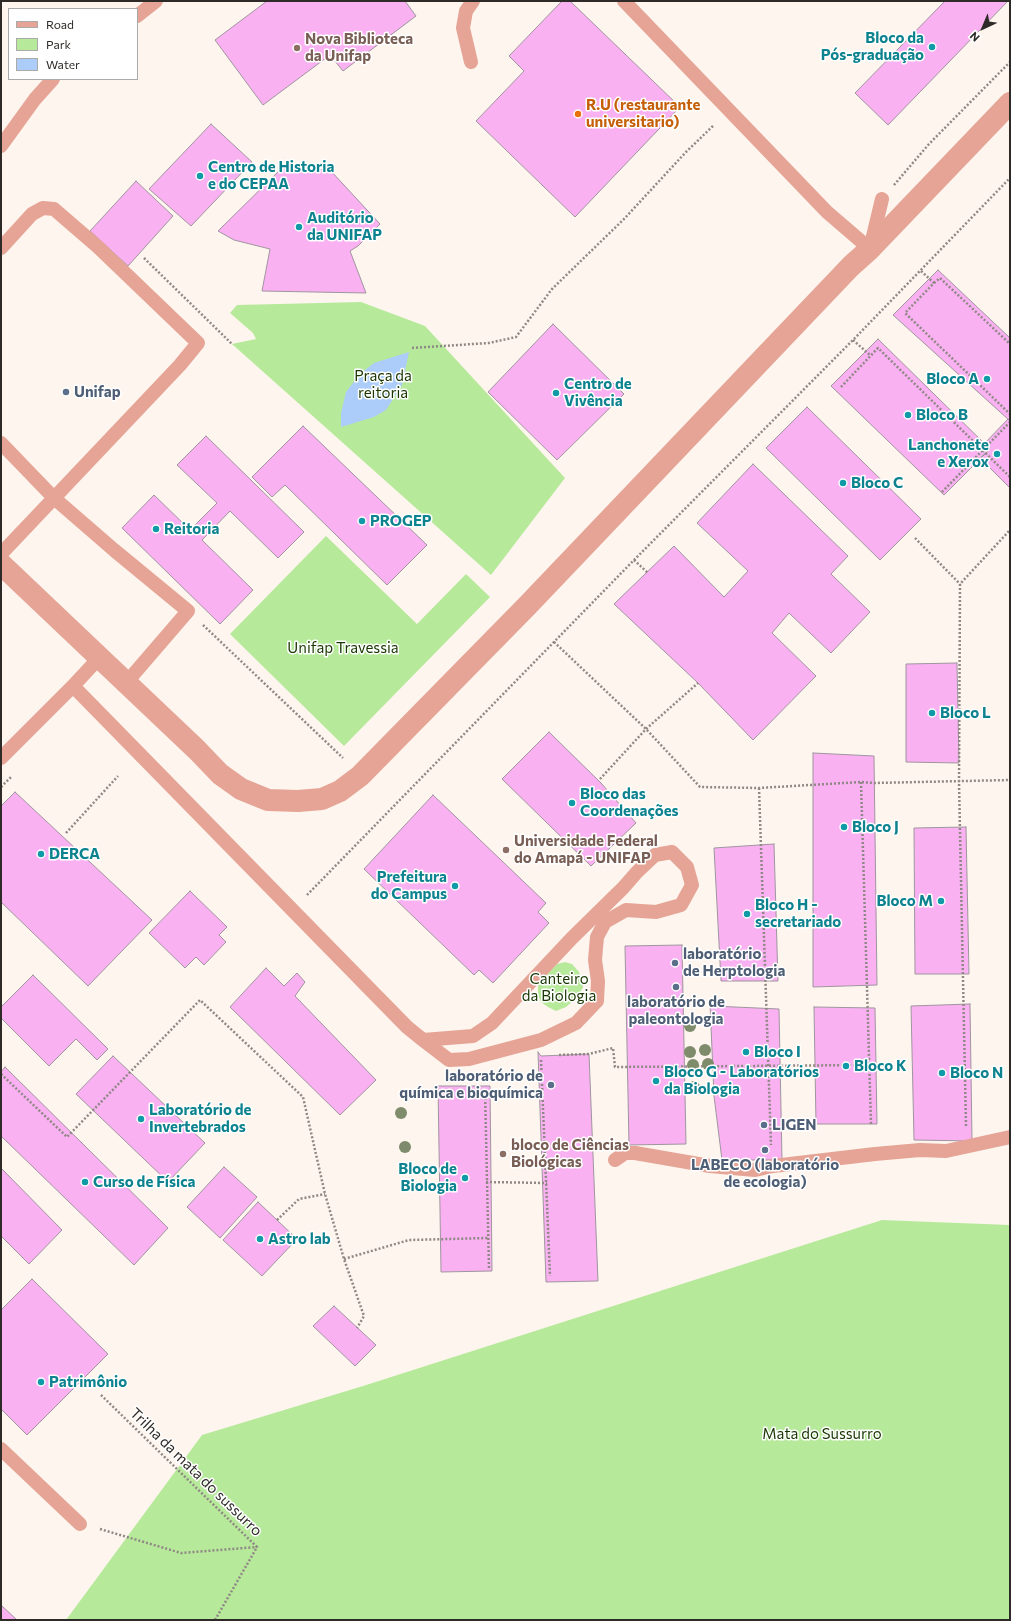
<!DOCTYPE html>
<meta charset="utf-8">
<style>
body{margin:0}
#map{position:relative;width:1011px;height:1621px;overflow:hidden;background:#fef5ee;font-family:Commissioner,sans-serif}
canvas{display:block}
.frame{position:absolute;inset:0;border:2px solid #2e2a27;pointer-events:none}
.legend{position:absolute;left:8px;top:8px;width:130px;height:72px;box-sizing:border-box;background:#fff;border:1px solid #abaaa9;margin:0;padding:5px 7px;list-style:none;font-size:12px;color:#2e2a27}
.legend li{display:flex;align-items:center;gap:8px;height:20px}
.legend b{width:20px;border:1px solid #abaaa9}
.north{position:absolute;left:963px;top:8px;width:40px;height:40px;-webkit-text-stroke:3px #fff;paint-order:stroke;rotate:224deg;font-size:11px;font-weight:700;line-height:16px;text-align:center;color:#2e2a27}
.north::after{content:'';display:block;margin:auto;width:14px;height:18px;background:#2e2a27;clip-path:polygon(50% 0,100% 100%,50% 72%,0 100%)}
</style>
<div id="map">
<canvas width="1011" height="1621"></canvas>
<div class="frame"></div>
<ul class="legend">
<li><b style="height:5px;background:#e5a495"></b>Road</li>
<li><b style="height:11px;background:#b7e99b"></b>Park</li>
<li><b style="height:11px;background:#accdf9"></b>Water</li>
</ul>
<div class="north">N</div>
</div>
<script>
const ctx = document.querySelector('canvas').getContext('2d');
ctx.lineJoin = 'round';
function fillPath(path, color) {
  ctx.fillStyle = color;
  ctx.fill(path, 'evenodd');
}
function shape(rows) {
  const path = new Path2D();
  for (const r of rows) {
    path.moveTo(r[0], r[1]);
    for (let i = 2; i < r.length; i += 2) path.lineTo(r[i], r[i + 1]);
  }
  return path;
}
function trace(path, color, width, dash) {
  ctx.strokeStyle = color;
  ctx.lineWidth = width;
  ctx.lineCap = dash ? 'butt' : 'round';
  ctx.setLineDash(dash || []);
  ctx.stroke(path);
}
function drawText(font, color, halo, rows, align = 'center') {
  ctx.font = font + ' Commissioner,sans-serif';
  ctx.lineWidth = 3;
  ctx.setLineDash([]);
  ctx.textBaseline = 'middle';
  ctx.strokeStyle = halo;
  ctx.fillStyle = color;
  for (const [text, x, y, turn = 0] of rows) {
    ctx.save();
    ctx.translate(x, y);
    ctx.rotate((+turn || 0) * Math.PI / 180);
    ctx.textAlign = isNaN(turn) ? turn : align;
    if (halo) ctx.strokeText(text, 0, 0);
    ctx.fillText(text, 0, 0);
    ctx.restore();
  }
}
fillPath(shape([
 [361,302,425,326,565,478,491,575,232,344,256,339,253,333,230,313,237,305],
 [326,536,417,624,466,574,490,597,344,746,230,634],
 [565,962,572,964,579,972,583,981,583,987,579,995,573,1001,566,1007,556,1011,548,1007,541,1002,538,995,538,984,557,964],
 [882,1220,1010,1225,1010,1620,66,1620,202,1435,363,1386]
]), '#b7e99b');
fillPath(shape([
 [409,352,402,385,386,410,374,417,341,427,341,413,346,392,360,374,374,363]
]), '#accdf9');
const building = shape([
 [267,1,405,1,416,16,343,71,330,55,263,105,215,40,267,1],
 [562,1,570,1,680,107,575,217,476,121,524,71,509,56,562,1],
 [945,1,1008,1,888,125,855,93,945,1],
 [211,124,252,162,191,226,149,189,211,124],
 [282,168,330,170,380,224,358,246,350,251,366,293,262,291,270,249,234,240,218,231,282,168],
 [136,181,173,216,128,266,90,231,136,181],
 [938,270,1010,338,1010,421,893,315,938,270],
 [553,324,624,394,557,460,488,392,553,324],
 [878,339,990,449,944,495,831,386,878,339],
 [807,407,921,519,880,560,766,448,807,407],
 [1008,419,1010,421,1010,488,980,458,990,449,984,444,1008,419],
 [303,426,427,545,387,585,285,485,272,497,252,477,303,426],
 [206,436,304,532,278,558,230,511,202,540,253,590,220,624,122,528,154,495,190,530,217,503,177,465,206,436],
 [753,464,848,556,831,574,870,612,831,653,789,613,772,633,816,676,753,740,698,683,614,604,674,546,724,597,748,571,697,523,753,464],
 [957,663,959,763,906,762,906,664,957,663],
 [549,732,601,783,636,823,591,866,502,779,549,732],
 [813,753,874,756,877,985,813,987,813,753],
 [15,792,152,920,88,986,1,902,1,806,15,792],
 [433,795,546,903,538,912,549,923,493,983,479,970,474,975,364,869,433,795],
 [966,827,969,974,915,974,914,828,966,827],
 [774,844,778,981,721,981,714,848,774,844],
 [190,891,227,927,219,935,226,942,204,965,196,957,185,968,149,933,190,891],
 [682,945,686,1144,629,1145,625,946,682,945],
 [266,968,284,986,297,973,305,982,295,996,376,1080,340,1115,230,1007,266,968],
 [33,975,108,1049,97,1060,76,1039,49,1066,1,1018,1,1007,33,975],
 [710,1003,713,1006,779,1009,782,1160,722,1160,714,1096,710,1003],
 [970,1004,972,1141,914,1140,911,1006,970,1004],
 [814,1007,875,1008,877,1124,816,1124,814,1007],
 [538,1052,541,1056,589,1054,598,1281,546,1282,538,1052],
 [113,1056,205,1143,168,1182,76,1094,113,1056],
 [5,1067,168,1228,134,1265,1,1136,1,1072,5,1067],
 [438,1086,490,1086,492,1271,441,1272,438,1086],
 [224,1167,257,1197,220,1238,187,1207,224,1167],
 [1,1168,62,1230,29,1264,1,1236,1,1168],
 [258,1202,297,1239,262,1276,223,1240,258,1202],
 [32,1279,108,1354,27,1435,1,1409,1,1310,32,1279],
 [334,1306,376,1345,355,1366,313,1326,334,1306],
 [1,1605,17,1620,1,1620,1,1605]
]);
fillPath(building, '#f9b1f2');
trace(building, '#9f959e', 1);
trace(shape([
 [894,185,929,144,1010,62],
 [144,258,232,344],
 [921,271,934,283,905,313,1010,414],
 [934,283,940,278,1010,344],
 [853,340,871,356],
 [412,348,489,343,516,337,552,289,624,219,686,152,714,125],
 [841,387,878,348,1010,477],
 [942,492,1010,422],
 [915,538,960,584],
 [634,560,648,573],
 [203,625,343,758],
 [554,642,646,729,700,787,759,788,861,782,874,783,1010,780],
 [600,779,646,729,698,683],
 [861,782,871,1124],
 [1,787,11,777],
 [759,788,771,1145],
 [66,833,118,776],
 [307,895,634,560,853,340,1010,178],
 [559,1055,589,1054,613,1048,615,1067,869,1065],
 [541,1060,550,1276],
 [1,1074,67,1137,200,1000,303,1097,325,1194,344,1259,364,1316,357,1328],
 [485,1090,489,1269],
 [966,1126,959,782,960,584,1010,530],
 [486,1182,547,1183],
 [277,1220,299,1199,325,1194],
 [344,1259,409,1240,488,1238],
 [101,1395,257,1547,215,1620],
 [100,1529,181,1553,257,1547]
]), '#8f8884', 2.5, [2, 2]);
trace(shape([
 [624,1,827,212,870,249,882,199],
 [137,16,156,1],
 [471,62,463,28,466,11,473,1],
 [1,146,35,99,53,79],
 [1,248,32,214,43,208,54,209,98,247,198,343,180,365,54,498,1,443],
 [1,554,54,498,114,550,188,611,126,683],
 [99,658,73,686,407,1027,423,1040,449,1060,469,1059,541,1040,576,1023,597,1001,598,981,595,960,597,937,605,922,626,910,656,912,681,905,692,885,687,867,672,852,655,855,637,872,623,888,572,938,492,1023,473,1036,423,1040],
 [1,758,73,686],
 [615,1160,625,1153,635,1153,710,1166,755,1170,773,1166,875,1154,920,1150,946,1151,1010,1137],
 [1,1449,80,1524]
]), '#e5a495', 14);
trace(shape([
 [1,564,197,750,220,774,241,789,268,800,298,801,322,799,340,791,360,776,527,606,851,266,870,249,1010,103]
]), '#e5a495', 22);
ctx.fillStyle = '#7f8c6b';
for (const [x, y] of [
 [690,1026],
 [705,1050],
 [690,1052],
 [708,1064],
 [693,1065],
 [694,1087],
 [401,1113],
 [405,1147]
]) {
  ctx.beginPath();
  ctx.arc(x, y, 6, 0, 2 * Math.PI);
  ctx.fill();
}
for (const [x, y, r, color] of [
 [932,47,4,"#0f9aa8"],
 [297,48,4,"#8d6e63"],
 [578,114,4,"#e8710a"],
 [200,176,4,"#0f9aa8"],
 [299,227,4,"#0f9aa8"],
 [987,379,4,"#0f9aa8"],
 [66,392,4,"#5c6f8a"],
 [556,393,4,"#0f9aa8"],
 [908,415,4,"#0f9aa8"],
 [997,454,4,"#0f9aa8"],
 [843,483,4,"#0f9aa8"],
 [362,521,4,"#0f9aa8"],
 [156,529,4,"#0f9aa8"],
 [932,713,4,"#0f9aa8"],
 [572,803,4,"#0f9aa8"],
 [844,827,4,"#0f9aa8"],
 [506,850,4,"#8d6e63"],
 [41,854,4,"#0f9aa8"],
 [455,886,4,"#0f9aa8"],
 [941,901,4,"#0f9aa8"],
 [747,914,4,"#0f9aa8"],
 [675,963,4,"#5c6f8a"],
 [676,987,4,"#5c6f8a"],
 [746,1052,4,"#0f9aa8"],
 [846,1066,4,"#0f9aa8"],
 [942,1073,4,"#0f9aa8"],
 [656,1081,4,"#0f9aa8"],
 [551,1085,4,"#5c6f8a"],
 [141,1119,4,"#0f9aa8"],
 [764,1125,4,"#5c6f8a"],
 [765,1150,4,"#5c6f8a"],
 [503,1154,4,"#8d6e63"],
 [465,1178,4,"#0f9aa8"],
 [85,1182,4,"#0f9aa8"],
 [260,1239,4,"#0f9aa8"],
 [41,1382,4,"#0f9aa8"]
]) {
  const dot = new Path2D();
  dot.arc(x, y, r, 0, 2 * Math.PI);
  ctx.fillStyle = color;
  ctx.fill(dot);
  trace(dot, '#fff', 1.5);
}
drawText('bold 15px', '#0d838f', '#fff', [
 ["Bloco da",924,38,"right"],
 ["Pós-graduação",924,55,"right"],
 ["Centro de Historia",208,167],
 ["e do CEPAA",208,184],
 ["Auditório",307,218],
 ["da UNIFAP",307,235],
 ["Bloco A",979,379,"right"],
 ["Centro de",564,384],
 ["Vivência",564,401],
 ["Bloco B",916,415],
 ["Lanchonete",989,445,"right"],
 ["e Xerox",989,462,"right"],
 ["Bloco C",851,483],
 ["PROGEP",370,521],
 ["Reitoria",164,529],
 ["Bloco L",940,713],
 ["Bloco das",580,794],
 ["Coordenações",580,811],
 ["Bloco J",852,827],
 ["DERCA",49,854],
 ["Prefeitura",447,877,"right"],
 ["do Campus",447,894,"right"],
 ["Bloco M",933,901,"right"],
 ["Bloco H -",755,905],
 ["secretariado",755,922],
 ["Bloco I",754,1052],
 ["Bloco K",854,1066],
 ["Bloco G - Laboratórios",664,1072],
 ["da Biologia",664,1089],
 ["Bloco N",950,1073],
 ["Laboratório de",149,1110],
 ["Invertebrados",149,1127],
 ["Bloco de",457,1169,"right"],
 ["Biologia",457,1186,"right"],
 ["Curso de Física",93,1182],
 ["Astro lab",268,1239],
 ["Patrimônio",49,1382]
], 'left');
drawText('bold 15px', '#785e54', '#fff', [
 ["Nova Biblioteca",305,39],
 ["da Unifap",305,56],
 ["Universidade Federal",514,841],
 ["do Amapá - UNIFAP",514,858],
 ["bloco de Ciências",511,1145],
 ["Biológicas",511,1162]
], 'left');
drawText('bold 15px', '#c56008', '#fff', [
 ["R.U (restaurante",586,105],
 ["universitario)",586,122]
], 'left');
drawText('15px', '#173600', '#fff', [
 ["Praça da",383,376],
 ["reitoria",383,393],
 ["Unifap Travessia",343,648],
 ["Canteiro",559,979],
 ["da Biologia",559,996],
 ["Mata do Sussurro",822,1434]
]);
drawText('bold 15px', '#4e5e75', '#fff', [
 ["Unifap",74,392],
 ["laboratório",683,954],
 ["de Herptologia",683,971],
 ["laboratório de",676,1002,"center"],
 ["paleontologia",676,1019,"center"],
 ["laboratório de",543,1076,"right"],
 ["química e bioquímica",543,1093,"right"],
 ["LIGEN",772,1125],
 ["LABECO (laboratório",765,1165,"center"],
 ["de ecologia)",765,1182,"center"]
], 'left');
drawText('15px', '#2e2a27', '#fff', [
 ["Trilha da mata do sussurro",196,1472,44]
]);
</script>
